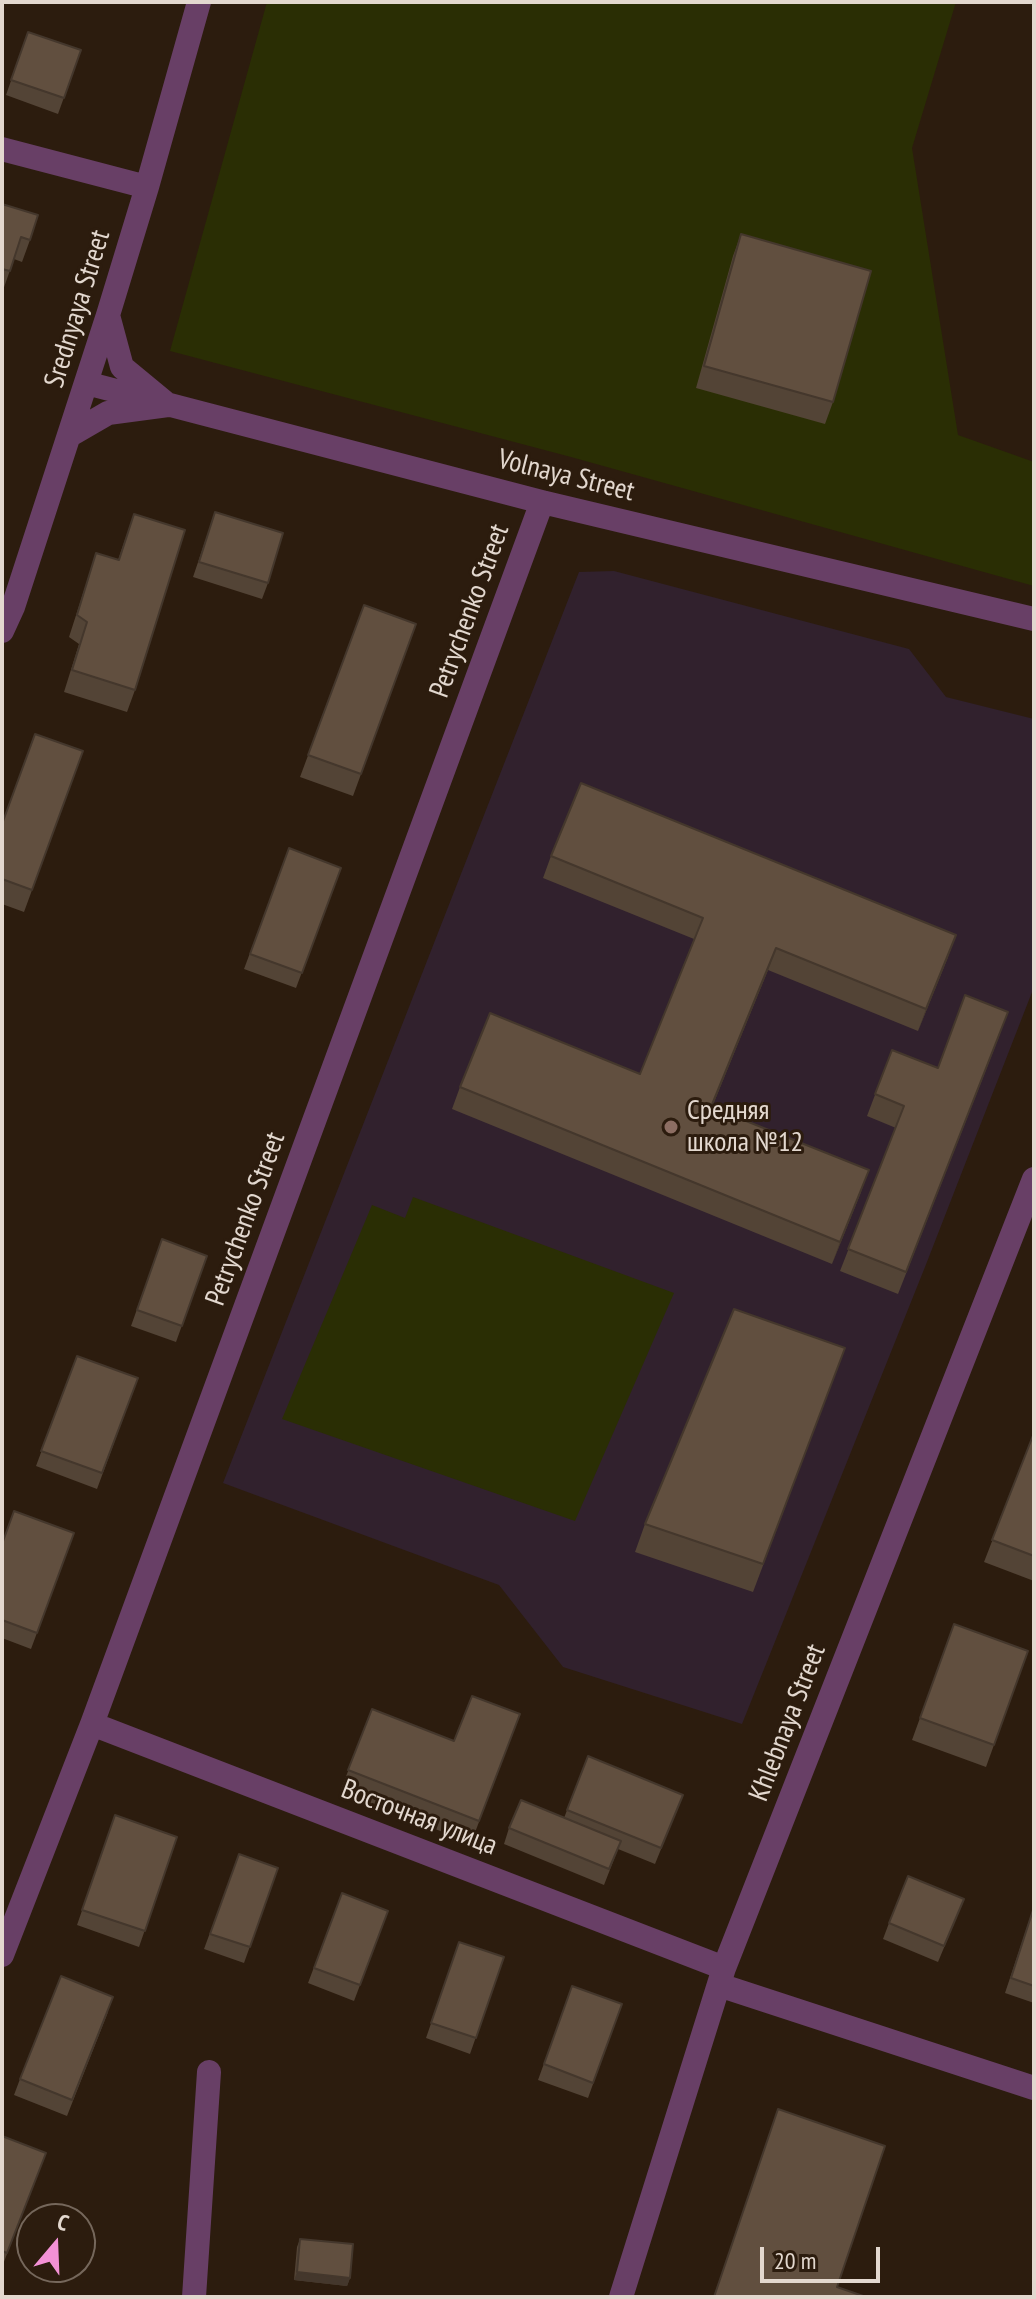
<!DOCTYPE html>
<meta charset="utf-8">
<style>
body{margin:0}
#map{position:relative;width:1036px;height:2299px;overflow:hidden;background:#2c1c0e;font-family:"PT Sans Narrow",sans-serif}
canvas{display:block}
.frame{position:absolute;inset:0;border:4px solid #e3d8cf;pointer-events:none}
.north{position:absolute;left:16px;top:2203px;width:80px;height:80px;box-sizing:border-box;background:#2c1c0e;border:2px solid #75675b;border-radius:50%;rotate:19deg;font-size:22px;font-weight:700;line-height:32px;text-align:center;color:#e3d8cf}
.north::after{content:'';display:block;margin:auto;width:28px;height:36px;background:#f391d5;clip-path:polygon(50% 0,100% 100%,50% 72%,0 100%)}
.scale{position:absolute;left:760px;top:2247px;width:120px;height:36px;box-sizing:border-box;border:4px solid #e3d8cf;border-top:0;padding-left:10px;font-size:24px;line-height:28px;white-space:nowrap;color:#e3d8cf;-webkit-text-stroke:6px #2c1c0e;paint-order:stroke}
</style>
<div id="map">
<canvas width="1036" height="2299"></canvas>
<div class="frame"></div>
<div class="north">С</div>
<div class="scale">20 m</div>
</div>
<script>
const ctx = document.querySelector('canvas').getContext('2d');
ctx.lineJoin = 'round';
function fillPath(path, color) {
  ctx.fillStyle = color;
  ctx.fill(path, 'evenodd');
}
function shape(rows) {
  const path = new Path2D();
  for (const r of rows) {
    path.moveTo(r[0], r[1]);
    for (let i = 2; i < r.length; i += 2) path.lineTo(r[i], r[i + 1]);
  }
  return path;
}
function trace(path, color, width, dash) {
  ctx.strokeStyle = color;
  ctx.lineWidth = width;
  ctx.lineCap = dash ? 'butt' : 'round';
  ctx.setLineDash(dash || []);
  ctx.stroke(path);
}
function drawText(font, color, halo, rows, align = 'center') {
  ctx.font = font + ' "PT Sans Narrow",sans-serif';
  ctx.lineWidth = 6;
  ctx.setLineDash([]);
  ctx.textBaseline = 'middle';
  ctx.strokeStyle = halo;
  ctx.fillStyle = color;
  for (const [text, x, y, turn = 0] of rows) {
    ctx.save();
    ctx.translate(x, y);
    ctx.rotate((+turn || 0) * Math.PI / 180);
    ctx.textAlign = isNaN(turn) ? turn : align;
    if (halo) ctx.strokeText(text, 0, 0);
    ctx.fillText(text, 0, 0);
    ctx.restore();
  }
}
fillPath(shape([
 [614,571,909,649,946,697,1034,719,1034,987,925,1267,742,1724,563,1667,499,1585,223,1483,579,572]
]), '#31212d');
fillPath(shape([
 [267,2,956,2,912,148,958,435,1034,462,1034,586,571,457,170,351],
 [413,1197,674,1293,575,1521,282,1419,372,1205,405,1218]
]), '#2a2e04');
trace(shape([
 [2,149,147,187],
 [86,383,542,502,1034,619],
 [70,435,108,413,168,405,122,367,108,315],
 [2,631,13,607,108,315,147,187,199,2],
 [92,1724,724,1968],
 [2,1955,92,1724,542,502],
 [719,1985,1034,2088],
 [194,2297,209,2072],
 [621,2297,724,1968,1034,1179]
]), '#683f66', 24);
fillPath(shape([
 [28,32,81,50,58,114,6,95],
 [2,204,30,240,22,262,14,259,2,293],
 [741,234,833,402,825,424,696,388,733,256],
 [215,512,268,583,262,599,193,577],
 [134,514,135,690,127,712,64,692,79,644,69,637,96,553,118,560],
 [364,605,416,624,353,796,300,777],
 [83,751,24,912,2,904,2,824],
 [289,848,341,868,296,988,244,969],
 [551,856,948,957,918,1031,768,970,712,1107,861,1192,832,1264,452,1109,460,1087,640,1074,694,939,543,878],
 [1000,1034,898,1294,840,1271,896,1128,867,1116,892,1050,938,1068],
 [162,1239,207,1256,176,1342,131,1326],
 [845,1348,753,1592,635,1552,645,1524],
 [77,1356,138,1378,97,1489,36,1466],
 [1034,1433,1034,1581,984,1562],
 [74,1533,31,1649,2,1638,2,1544],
 [954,1624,1028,1651,986,1767,912,1740],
 [372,1709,454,1741,520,1714,471,1843,340,1792],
 [588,1756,683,1795,655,1864,618,1849,604,1885,504,1844,509,1828,564,1818],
 [115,1815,177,1837,139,1947,77,1925],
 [239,1854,278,1868,244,1963,204,1949],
 [342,1893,388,1911,354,2001,308,1983],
 [1034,1906,1034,2003,1005,1993],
 [958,1914,938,1962,883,1939,889,1923],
 [459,1942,504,1957,470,2054,426,2038],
 [572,1986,622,2004,588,2098,538,2080],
 [108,2012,67,2116,14,2095,20,2079],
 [2,2136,46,2153,2,2267],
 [300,2239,350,2278,347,2286,294,2280,297,2247]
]), '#534436');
fillPath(shape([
 [956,935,948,957,918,1031,926,1009],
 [776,948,768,970,703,1129,711,1107],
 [869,1170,861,1192,832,1264,840,1242],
 [297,2272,350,2278,347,2286,294,2280]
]), '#44372c');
const building = shape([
 [28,32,81,50,64,98,11,80,28,32],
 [2,204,38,215,30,240,21,237,10,271,2,269,2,204],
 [741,234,871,271,833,402,704,366,741,234],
 [215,512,283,533,268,583,199,562,215,512],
 [134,514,185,530,135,690,72,670,87,622,77,615,96,553,119,560,134,514],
 [364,605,416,624,361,774,308,755,364,605],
 [35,734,83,751,32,890,2,879,2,824,35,734],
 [581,783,956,935,926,1009,776,948,711,1107,869,1170,840,1242,460,1087,490,1013,640,1074,703,918,551,856,581,783],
 [289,848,341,868,302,973,250,954,289,848],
 [965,995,1008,1012,906,1272,848,1249,904,1106,875,1094,892,1050,938,1068,965,995],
 [162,1239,207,1256,182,1326,137,1310,162,1239],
 [734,1309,845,1348,763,1564,645,1524,734,1309],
 [77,1356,138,1378,102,1473,41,1451,77,1356],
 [1034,1433,1034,1556,992,1540,1034,1433],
 [14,1511,74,1533,37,1633,2,1620,2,1544,14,1511],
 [954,1624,1028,1651,994,1745,920,1718,954,1624],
 [472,1696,520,1714,479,1821,348,1770,372,1709,454,1741,472,1696],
 [588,1756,683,1795,661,1848,567,1810,588,1756],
 [521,1800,621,1841,609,1869,509,1828,521,1800],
 [115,1815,177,1837,145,1931,82,1910,115,1815],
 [239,1854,278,1868,250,1947,210,1934,239,1854],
 [908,1876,964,1899,944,1946,889,1923,908,1876],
 [342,1893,388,1911,360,1985,314,1968,342,1893],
 [1034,1907,1034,1986,1011,1978,1034,1907],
 [459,1942,504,1957,476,2038,431,2023,459,1942],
 [61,1976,113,1997,72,2100,20,2079,61,1976],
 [572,1986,622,2004,593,2083,544,2064,572,1986],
 [778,2109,885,2146,837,2287,866,2297,714,2297,778,2109],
 [2,2136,46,2153,7,2253,2,2251,2,2136],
 [300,2239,353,2244,350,2278,297,2272,300,2239]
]);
fillPath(building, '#614f3f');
trace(building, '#44372c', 2);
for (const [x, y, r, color] of [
 [671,1127,8,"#8d6e63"]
]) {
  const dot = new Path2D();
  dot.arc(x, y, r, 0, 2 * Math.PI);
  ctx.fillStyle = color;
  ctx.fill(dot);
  trace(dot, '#2c1c0e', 3);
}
drawText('28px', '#e3d8cf', '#2c1c0e', [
 ["Srednyaya Street",78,309,-73],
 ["Volnaya Street",566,476,14],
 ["Petrychenko Street",470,611,-70],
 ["Petrychenko Street",246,1219,-70],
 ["Khlebnaya Street",788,1723,-69],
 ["Восточная улица",419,1818,21]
]);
drawText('28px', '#e3d8cf', '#2c1c0e', [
 ["Средняя",687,1111],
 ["школа №12",687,1143]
], 'left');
</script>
